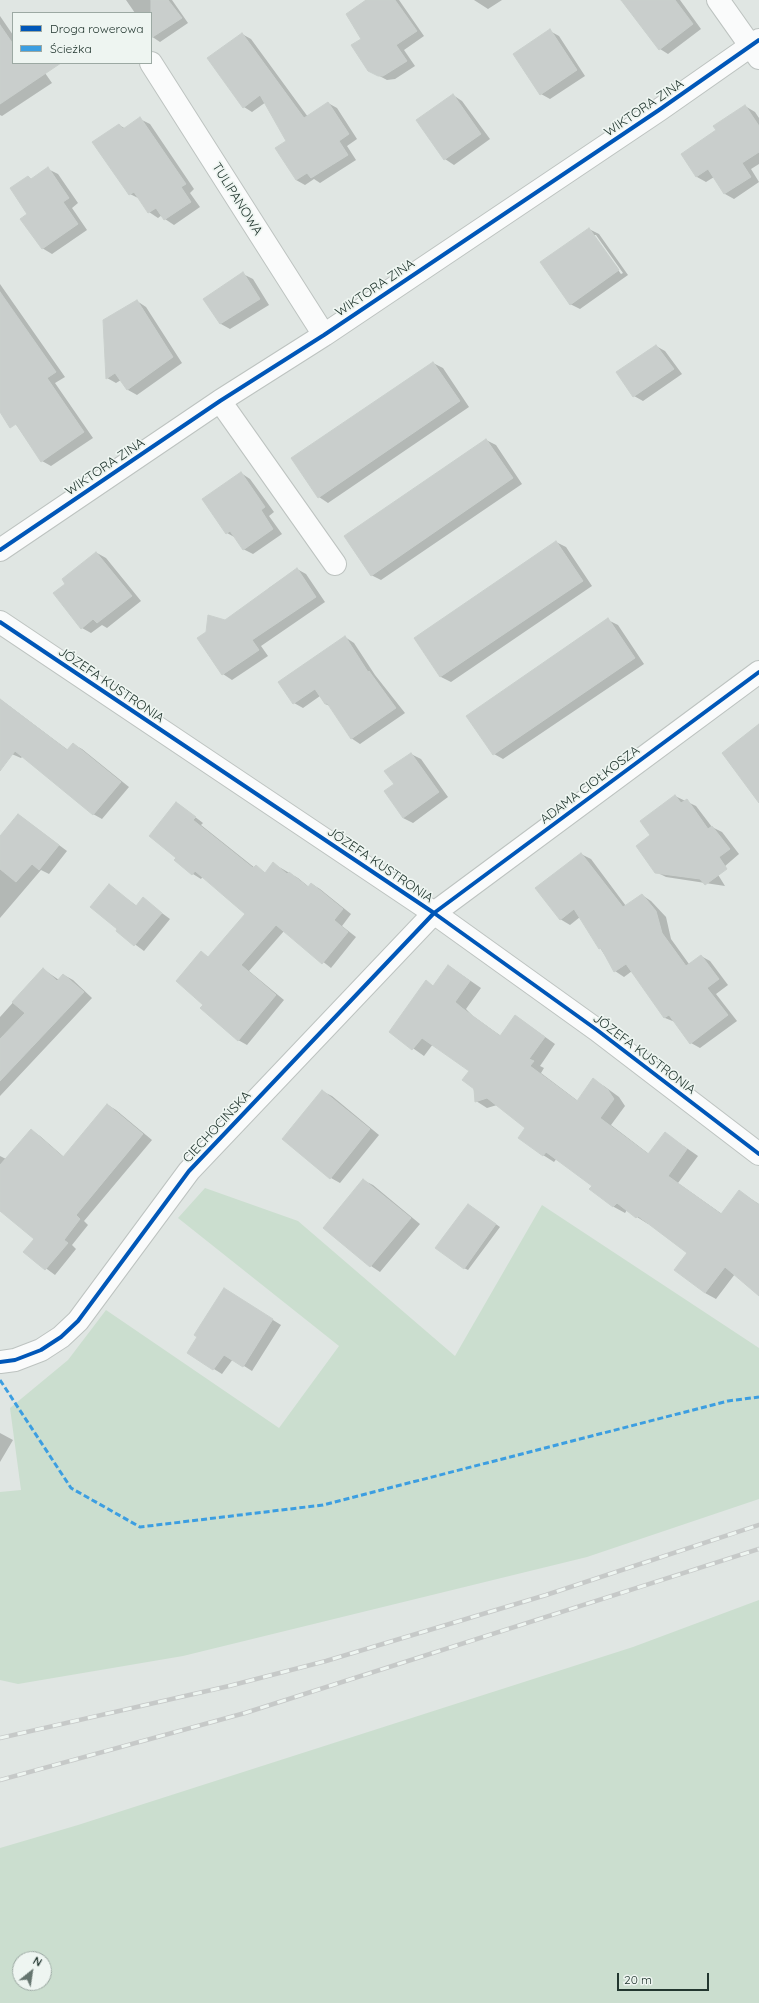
<!DOCTYPE html>
<meta charset="utf-8">
<style>
body{margin:0}
#map{position:relative;width:759px;height:2003px;overflow:hidden;background:#e0e6e3;font-family:Quicksand,sans-serif}
canvas{display:block}
.legend{position:absolute;left:12px;top:12px;width:140px;height:52px;box-sizing:border-box;background:#eef5f1;border:1px solid #9ca9a3;margin:0;padding:5px 7px;list-style:none;font-size:12px;color:#22362f}
.legend li{display:flex;align-items:center;gap:8px;height:20px}
.legend b{width:20px;border:1px solid #9ca9a3}
.north{position:absolute;left:12px;top:1951px;width:40px;height:40px;box-sizing:border-box;background:#eef5f1;border:1px solid #9ca9a3;border-radius:50%;rotate:30deg;font-size:11px;font-weight:700;line-height:16px;text-align:center;color:#22362f}
.north::after{content:'';display:block;margin:auto;width:14px;height:18px;background:#64746e;clip-path:polygon(50% 0,100% 100%,50% 72%,0 100%)}
.scale{position:absolute;left:617px;top:1973px;width:92px;height:18px;box-sizing:border-box;border:2px solid #22362f;border-top:0;padding-left:5px;font-size:12px;line-height:14px;white-space:nowrap;color:#22362f;-webkit-text-stroke:3px #eef5f1;paint-order:stroke}
</style>
<div id="map">
<canvas width="759" height="2003"></canvas>
<ul class="legend">
<li><b style="height:5px;background:#0057b8"></b>Droga rowerowa</li>
<li><b style="height:5px;background:#3c9ee1"></b>Ścieżka</li>
</ul>
<div class="north">N</div>
<div class="scale">20 m</div>
</div>
<script>
const ctx = document.querySelector('canvas').getContext('2d');
ctx.lineJoin = 'round';
function fillPath(path, color) {
  ctx.fillStyle = color;
  ctx.fill(path, 'evenodd');
}
function shape(rows) {
  const path = new Path2D();
  for (const r of rows) {
    path.moveTo(r[0], r[1]);
    for (let i = 2; i < r.length; i += 2) path.lineTo(r[i], r[i + 1]);
  }
  return path;
}
function trace(path, color, width, dash) {
  ctx.strokeStyle = color;
  ctx.lineWidth = width;
  ctx.lineCap = dash ? 'butt' : 'round';
  ctx.setLineDash(dash || []);
  ctx.stroke(path);
}
function drawText(font, color, halo, rows, align = 'center') {
  ctx.font = font + ' Quicksand,sans-serif';
  ctx.lineWidth = 3.5;
  ctx.setLineDash([]);
  ctx.textBaseline = 'middle';
  ctx.strokeStyle = halo;
  ctx.fillStyle = color;
  for (const [text, x, y, turn = 0] of rows) {
    ctx.save();
    ctx.translate(x, y);
    ctx.rotate((+turn || 0) * Math.PI / 180);
    ctx.textAlign = isNaN(turn) ? turn : align;
    if (halo) ctx.strokeText(text, 0, 0);
    ctx.fillText(text, 0, 0);
    ctx.restore();
  }
}
fillPath(shape([
 [205,1188,298,1221,455,1356,542,1205,759,1348,759,1499,587,1557,183,1656,18,1684,0,1680,0,1492,21,1490,10,1408,68,1360,106,1310,279,1428,339,1346,178,1218],
 [759,1600,759,2003,0,2003,0,1848,78,1825,633,1647],
 [20,1959,44,1959,44,1983,20,1983]
]), '#cbdecf');
fillPath(shape([
 [126,0,172,0,188,23,160,42,151,36,151,13,135,13],
 [368,0,399,0,424,36,404,50,415,66,395,79,387,80,368,70,363,39],
 [474,0,502,0,488,9],
 [622,0,680,0,701,29,668,54,660,49],
 [0,16,13,35,13,63,38,63,52,83,2,116,0,115],
 [550,31,559,36,585,76,550,99,541,94],
 [242,34,251,39,308,117,328,103,337,108,357,139,347,146,356,160,320,183,314,179,305,185,296,180,288,141,266,102,252,112,244,107],
 [453,95,462,101,490,139,454,165,445,159],
 [745,106,755,112,759,118,759,164,751,169,759,182,734,199,725,194,714,177,706,182,697,177,682,154,718,130],
 [140,119,150,124,194,189,190,193,200,207,174,225,165,219,162,215,158,218,149,212,140,199,130,194,119,125,126,129],
 [48,169,58,174,78,203,72,208,87,230,52,254,42,248,28,214,28,177,32,180],
 [589,229,599,234,628,275,580,309,570,304],
 [593,235,596,235,623,273,621,274],
 [243,274,253,279,269,305,230,329,221,324,204,299],
 [0,284,65,377,55,383,93,438,51,466,42,461,0,402],
 [137,301,146,307,182,363,137,395,128,390,121,380,116,383,107,378],
 [656,346,665,351,682,374,643,401,634,396],
 [433,363,443,368,469,407,328,503,319,497],
 [486,440,496,445,522,484,381,580,371,575],
 [241,473,250,479,274,512,269,516,282,534,253,554,243,549,236,538,227,533],
 [556,542,566,547,592,586,451,682,441,677,415,639],
 [97,553,106,558,141,601,107,628,102,625,91,633,82,628,67,584],
 [297,569,306,574,325,602,261,646,268,656,232,680,223,674,199,639,270,590,269,588],
 [608,620,618,625,644,664,503,759,494,754],
 [345,637,354,643,375,675,405,713,360,744,351,738,330,706,325,704,320,696,303,708,294,703],
 [0,699,68,750,73,744,82,749,129,787,102,819,93,814,23,756,21,758,0,749],
 [411,754,421,759,448,797,413,823,403,818,395,784],
 [675,796,696,806,712,827,722,832,739,854,717,873,725,886,666,877,656,872,652,836],
 [177,803,203,823,201,825,255,868,256,867,266,873,274,864,298,878,309,887,312,884,320,889,351,914,342,926,356,937,331,968,284,931,249,971,284,1000,247,1045,238,1040,205,1005,201,953,209,957,247,914,203,876,201,879,193,874,177,858],
 [19,815,67,851,49,874,41,870,0,918,0,839],
 [581,854,591,859,626,906,642,895,651,901,666,917,671,939,689,964,701,956,710,961,728,985,716,994,737,1021,700,1048,691,1043,675,1022,665,1018,632,971,624,977,615,971,580,917,570,925,560,919],
 [109,886,137,906,143,899,170,919,144,951,117,931,119,929],
 [449,966,481,988,466,1009,473,1016,501,1036,516,1016,555,1044,540,1066,544,1068,541,1073,578,1101,594,1080,604,1086,619,1097,625,1106,611,1125,649,1154,665,1133,698,1156,678,1183,722,1214,739,1191,759,1204,759,1295,735,1274,716,1299,705,1293,688,1253,648,1223,648,1224,637,1217,627,1210,625,1213,614,1207,591,1189,593,1186,557,1158,554,1162,543,1155,527,1127,497,1105,487,1108,476,1101,470,1071,433,1044,424,1056,390,1032,426,982,434,986],
 [43,969,59,980,64,975,73,980,92,998,0,1096,0,1017],
 [322,1091,332,1096,379,1135,340,1183,331,1178],
 [108,1105,116,1110,152,1140,84,1221,88,1225,72,1245,76,1249,55,1275,24,1252,35,1239,0,1210,0,1156,6,1159,31,1130,40,1136,64,1157],
 [363,1180,373,1185,420,1224,380,1272,371,1266,324,1228],
 [473,1208,500,1227,468,1270,464,1268],
 [233,1295,281,1325,252,1371,233,1359,222,1374,188,1353],
 [0,1433,13,1440,0,1462]
]), '#0003');
const building = shape([
 [151,0,168,0,182,18,151,38,151,0],
 [366,0,395,0,417,31,396,45,407,61,383,76,378,76,368,71,351,45,361,39,346,14,366,0],
 [621,0,675,0,693,24,659,50,621,0],
 [0,25,13,44,13,63,61,63,0,104,0,25],
 [550,29,577,70,540,95,513,54,550,29],
 [242,33,304,118,328,102,349,134,339,141,348,155,311,178,307,173,296,180,275,148,286,141,260,95,243,108,207,58,242,33],
 [453,94,481,134,444,160,416,120,453,94],
 [745,105,759,126,759,152,742,163,751,177,724,194,708,169,696,177,681,154,716,130,713,126,745,105],
 [140,117,186,184,181,187,191,202,164,220,156,208,148,213,134,192,129,195,92,142,119,124,123,129,140,117],
 [48,167,69,198,63,202,78,224,42,249,20,219,27,214,10,188,28,176,31,179,48,167],
 [589,228,619,270,570,305,540,262,589,228],
 [243,272,260,299,220,324,203,299,243,272],
 [0,292,56,372,47,378,84,432,41,462,16,424,10,428,0,412,0,292],
 [137,300,173,357,127,390,115,373,106,379,103,320,137,300],
 [656,345,674,369,633,397,616,372,656,345],
 [433,362,460,401,318,498,291,458,433,362],
 [486,439,513,478,371,576,344,536,486,439],
 [241,472,265,507,261,510,273,529,243,550,230,531,226,534,202,499,241,472],
 [556,541,583,581,440,677,414,638,556,541],
 [96,552,132,596,97,623,93,619,81,629,53,593,65,584,62,579,96,552],
 [297,568,316,597,252,640,259,650,222,675,197,638,206,632,208,615,225,620,297,568],
 [608,618,635,658,493,755,466,716,608,618],
 [345,636,368,672,369,671,396,708,351,739,327,703,325,704,315,689,293,704,278,682,345,636],
 [0,699,67,750,73,743,121,782,93,815,15,751,0,771,0,699],
 [759,724,759,803,722,753,759,724],
 [411,753,439,792,403,818,384,791,394,784,384,771,411,753],
 [675,795,681,803,687,799,708,829,712,826,730,849,719,857,727,869,705,885,700,879,655,873,636,846,650,835,640,821,675,795],
 [176,802,196,817,193,820,253,868,256,865,265,873,273,862,287,874,289,872,308,887,311,883,343,909,334,920,348,932,322,964,276,925,241,965,276,995,238,1041,200,1008,203,1005,176,981,201,951,208,957,245,914,195,871,192,875,174,860,176,858,149,836,176,802],
 [18,814,59,845,39,870,32,864,16,882,0,869,0,836,18,814],
 [581,853,623,907,642,894,656,911,662,933,686,966,701,955,719,979,707,988,728,1015,690,1044,669,1015,664,1018,626,964,614,972,601,948,599,949,574,909,560,920,535,888,581,853],
 [109,884,136,906,143,897,162,913,134,946,116,931,117,929,90,907,109,884],
 [448,965,470,981,455,1002,462,1008,500,1036,515,1015,545,1037,529,1059,534,1061,530,1066,577,1101,593,1078,608,1090,614,1099,600,1118,648,1154,665,1132,687,1149,668,1176,721,1214,739,1190,759,1205,759,1296,725,1267,705,1293,674,1270,687,1253,638,1216,636,1218,617,1203,613,1207,589,1189,592,1186,546,1152,543,1156,518,1138,525,1128,487,1098,475,1102,474,1089,462,1080,469,1071,422,1038,412,1050,389,1032,426,980,433,986,448,965],
 [43,968,57,981,63,974,84,992,0,1081,0,1039,25,1013,12,1002,43,968],
 [322,1090,370,1129,330,1179,282,1139,322,1090],
 [107,1104,143,1134,76,1215,80,1219,64,1240,68,1243,45,1270,23,1252,34,1239,0,1211,0,1165,31,1129,63,1157,107,1104],
 [363,1179,411,1218,370,1267,323,1228,363,1179],
 [468,1204,496,1224,464,1269,435,1248,468,1204],
 [224,1288,273,1319,243,1367,224,1355,213,1370,187,1353,197,1337,194,1335,224,1288]
]);
fillPath(building, '#c9cecc');
trace(building, '#c9cfcc', 1);
const street = shape([
 [718,0,759,58],
 [151,63,324,335],
 [220,401,335,564],
 [0,550,220,401,324,335,659,110,759,40],
 [0,622,434,913,597,1030,759,1154],
 [0,1362,15,1360,41,1350,61,1337,78,1321,189,1171,434,913,759,672]
]);
trace(street, '#bdc3c0', 24);
trace(street, '#fafbfb', 22);
const rail = shape([
 [0,1738,229,1686,326,1661,546,1595,759,1525],
 [0,1780,245,1713,759,1549]
]);
trace(rail, '#c6c9c8', 4.5);
trace(rail, '#eef5f1', 3, [9]);
trace(shape([
 [0,1380,71,1488,140,1527,323,1505,728,1401,759,1397]
]), '#3c9ee1', 3, [6, 3]);
trace(shape([
 [0,550,220,401,324,335,659,110,759,40],
 [0,622,434,913,597,1030,759,1154],
 [0,1362,15,1360,41,1350,61,1337,78,1321,189,1171,434,913,759,672]
]), '#0057b8', 4);
drawText('13px', '#22362f', '#eef5f1', [
 ["WIKTORA ZINA",644,108,-34],
 ["TULIPANOWA",237,199,58],
 ["WIKTORA ZINA",375,288,-34],
 ["WIKTORA ZINA",105,467,-34],
 ["JÓZEFA KUSTRONIA",111,685,34],
 ["ADAMA CIOŁKOSZA",590,785,-37],
 ["JÓZEFA KUSTRONIA",380,865,34],
 ["JÓZEFA KUSTRONIA",644,1054,37],
 ["CIECHOCIŃSKA",217,1127,-47]
]);
</script>
